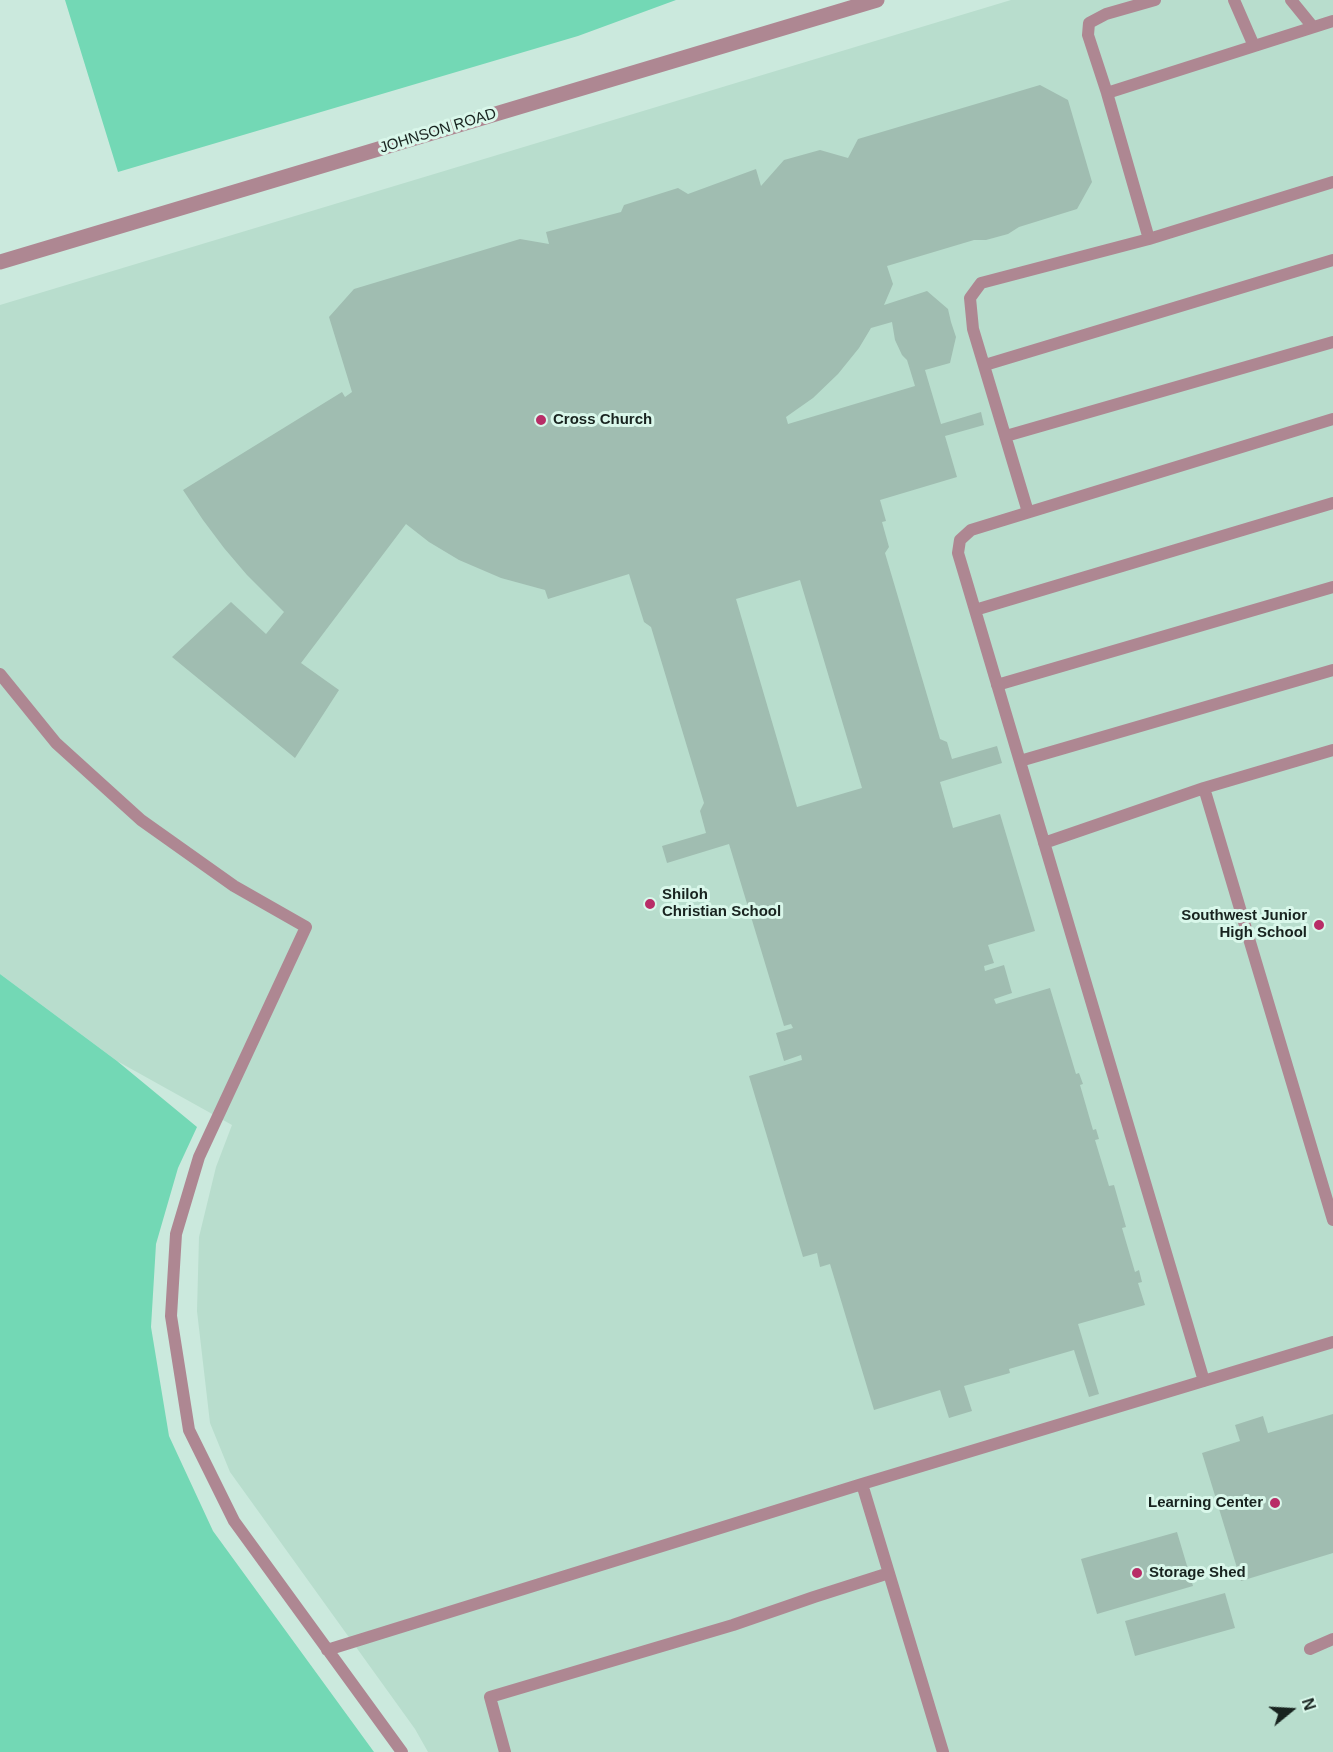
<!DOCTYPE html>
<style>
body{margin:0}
#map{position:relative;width:1333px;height:1752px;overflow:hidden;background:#cbe9dd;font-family:Helvetica,sans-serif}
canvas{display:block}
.north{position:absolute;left:1261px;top:1680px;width:60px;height:60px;-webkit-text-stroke:4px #d9f7ea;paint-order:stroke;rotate:72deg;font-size:16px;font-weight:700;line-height:24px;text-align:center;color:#18231f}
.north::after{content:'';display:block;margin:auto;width:21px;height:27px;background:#18231f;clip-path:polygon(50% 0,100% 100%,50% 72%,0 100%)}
</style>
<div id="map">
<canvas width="1333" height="1752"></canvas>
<div class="north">N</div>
</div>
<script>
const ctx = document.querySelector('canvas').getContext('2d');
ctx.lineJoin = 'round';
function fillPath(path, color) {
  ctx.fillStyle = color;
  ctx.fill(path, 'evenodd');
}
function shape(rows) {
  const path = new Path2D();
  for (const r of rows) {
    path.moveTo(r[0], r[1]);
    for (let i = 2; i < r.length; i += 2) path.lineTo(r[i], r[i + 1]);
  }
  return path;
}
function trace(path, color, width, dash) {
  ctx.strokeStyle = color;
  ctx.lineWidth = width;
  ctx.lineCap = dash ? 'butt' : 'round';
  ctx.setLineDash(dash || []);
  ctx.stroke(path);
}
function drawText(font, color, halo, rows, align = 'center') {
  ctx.font = font + ' Helvetica,sans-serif';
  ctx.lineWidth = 6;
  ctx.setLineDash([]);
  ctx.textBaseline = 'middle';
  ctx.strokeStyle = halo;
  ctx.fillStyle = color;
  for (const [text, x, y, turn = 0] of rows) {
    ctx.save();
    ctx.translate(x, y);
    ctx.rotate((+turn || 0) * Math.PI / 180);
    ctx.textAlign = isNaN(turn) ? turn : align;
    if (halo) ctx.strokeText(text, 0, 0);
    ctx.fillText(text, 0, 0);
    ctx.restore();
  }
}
fillPath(shape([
 [1011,0,1333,0,1333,1752,428,1752,415,1729,230,1472,210,1423,197,1311,199,1237,216,1167,232,1125,117,1061,0,974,0,305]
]), '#b8ddcd');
fillPath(shape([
 [65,0,676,0,578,36,118,172],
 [0,974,117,1061,197,1127,178,1168,156,1244,151,1327,169,1436,213,1531,374,1752,0,1752]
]), '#73d8b5');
fillPath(shape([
 [1040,85,1068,100,1092,182,1077,209,1019,227,1008,234,986,240,974,240,887,266,893,284,884,305,927,291,948,309,951,322,956,337,950,363,925,370,941,424,981,412,984,425,945,436,957,477,880,500,886,521,882,522,889,547,885,553,940,739,947,742,952,759,997,746,1002,763,940,782,953,828,1000,814,1035,931,988,945,994,963,984,966,985,971,1004,965,1012,993,994,999,996,1004,1050,988,1076,1074,1079,1073,1083,1084,1080,1085,1093,1130,1096,1129,1099,1139,1095,1140,1109,1186,1114,1185,1126,1227,1122,1228,1135,1272,1139,1270,1142,1282,1138,1283,1145,1305,1078,1324,1099,1394,1089,1397,1074,1350,1009,1369,1010,1373,964,1386,972,1411,949,1418,940,1390,874,1410,830,1264,820,1267,817,1253,803,1257,749,1076,802,1060,801,1055,784,1061,776,1033,793,1028,791,1024,784,1026,729,844,667,863,662,846,706,833,700,811,704,803,651,627,644,622,629,574,548,599,545,590,501,578,459,560,429,542,406,524,301,663,339,690,295,758,172,657,231,602,266,634,284,612,247,575,224,548,203,520,183,490,342,392,345,397,352,392,329,317,354,289,520,239,549,244,546,232,621,212,624,205,678,188,688,194,756,169,761,186,784,160,820,150,848,158,858,139],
 [892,322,895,340,902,355,907,360,915,386,788,424,786,417,813,398,838,374,859,348,871,328],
 [800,580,862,788,797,807,736,599],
 [1333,1414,1333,1553,1241,1581,1202,1453,1240,1441,1235,1425,1263,1416,1268,1433],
 [1177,1532,1193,1586,1097,1614,1081,1559],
 [1225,1593,1235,1628,1135,1656,1125,1621]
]), '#a0bdb1');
trace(shape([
 [1234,0,1254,46],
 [1291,0,1313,27],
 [1107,93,1333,21],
 [1149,239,1333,182],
 [985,365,1333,260],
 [1006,436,1333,342],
 [1028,512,973,329,970,298,981,283,1149,239,1107,93,1088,35,1089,23,1106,14,1155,0],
 [975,610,1333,503],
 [0,674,56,743,141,820,234,886,306,927,199,1157,176,1234,171,1316,189,1430,234,1521,402,1752],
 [997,685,1333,587],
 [1333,750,1204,788,1333,1220],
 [1020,761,1333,670],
 [1044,843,1204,788],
 [1204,1381,964,573,958,553,960,540,971,530,1333,419],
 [862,1484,943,1752],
 [1310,1649,1333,1639],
 [327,1650,862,1484,1333,1342],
 [505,1752,490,1697,733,1625,814,1597,889,1573]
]), '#ae8792', 12);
trace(shape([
 [0,262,877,0]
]), '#ae8792', 15);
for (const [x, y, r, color] of [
 [541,420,6,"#b82d67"],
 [650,904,6,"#b82d67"],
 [1319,925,6,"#b82d67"],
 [1275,1503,6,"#b82d67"],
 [1137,1573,6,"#b82d67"]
]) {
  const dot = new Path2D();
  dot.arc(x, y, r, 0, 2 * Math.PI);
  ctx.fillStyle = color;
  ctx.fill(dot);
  trace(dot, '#d9f7ea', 2);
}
drawText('15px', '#18231f', '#d9f7ea', [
 ["JOHNSON ROAD",438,131,-17]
]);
drawText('bold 15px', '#18231f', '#d9f7ea', [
 ["Cross Church",553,420],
 ["Shiloh",662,895],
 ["Christian School",662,912],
 ["Southwest Junior",1307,916,"right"],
 ["High School",1307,933,"right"],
 ["Learning Center",1263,1503,"right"],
 ["Storage Shed",1149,1573]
], 'left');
</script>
